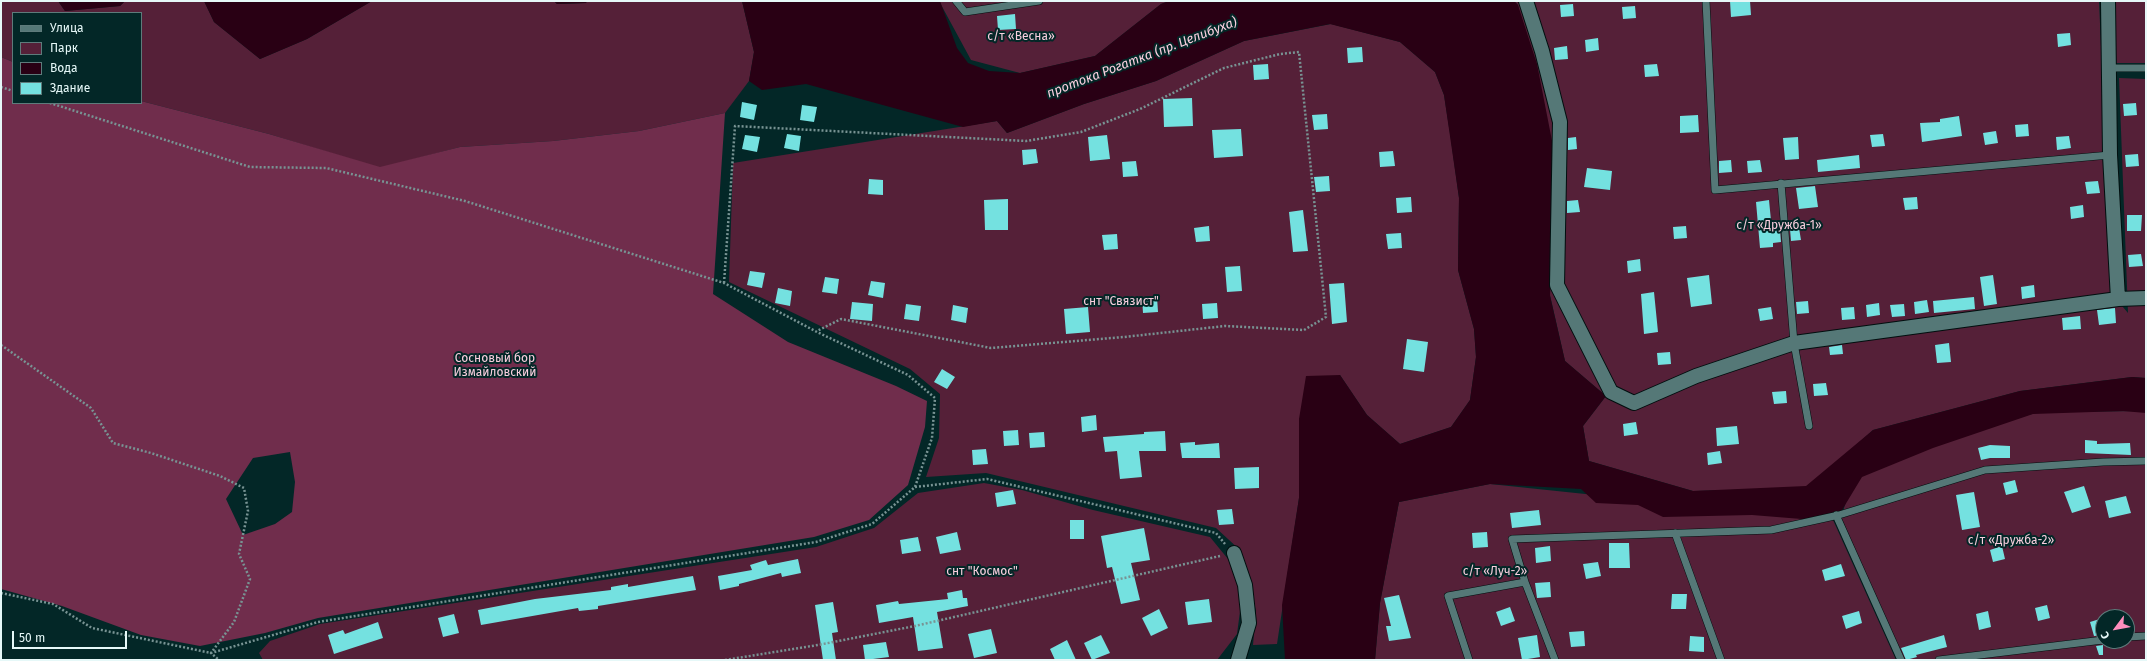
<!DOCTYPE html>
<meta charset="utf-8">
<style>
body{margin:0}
#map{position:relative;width:2147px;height:661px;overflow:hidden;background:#032727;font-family:"Fira Sans",sans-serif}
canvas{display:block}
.frame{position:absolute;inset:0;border:2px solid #e6f8f8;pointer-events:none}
.legend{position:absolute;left:12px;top:12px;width:130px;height:92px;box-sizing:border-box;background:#032727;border:1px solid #5e7b7b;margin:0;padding:5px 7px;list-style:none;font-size:12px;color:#e6f8f8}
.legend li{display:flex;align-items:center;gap:8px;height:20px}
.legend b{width:20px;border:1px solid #5e7b7b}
.north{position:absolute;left:2095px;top:609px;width:40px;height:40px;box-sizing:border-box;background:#032727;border:1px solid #5e7b7b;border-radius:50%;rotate:238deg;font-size:11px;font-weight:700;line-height:16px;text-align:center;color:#e6f8f8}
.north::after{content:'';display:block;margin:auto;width:14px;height:18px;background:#fe8ebd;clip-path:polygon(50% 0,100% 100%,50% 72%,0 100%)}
.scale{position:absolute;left:12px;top:631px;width:115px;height:18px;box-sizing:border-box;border:2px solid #e6f8f8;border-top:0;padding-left:5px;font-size:12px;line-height:14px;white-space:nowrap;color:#e6f8f8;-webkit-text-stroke:3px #032727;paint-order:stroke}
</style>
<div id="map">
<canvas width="2147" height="661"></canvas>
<div class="frame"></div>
<ul class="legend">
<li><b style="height:5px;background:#557877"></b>Улица</li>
<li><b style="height:11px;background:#552038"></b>Парк</li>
<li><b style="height:11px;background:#290014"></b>Вода</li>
<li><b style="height:11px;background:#74e1e0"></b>Здание</li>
</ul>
<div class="north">С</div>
<div class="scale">50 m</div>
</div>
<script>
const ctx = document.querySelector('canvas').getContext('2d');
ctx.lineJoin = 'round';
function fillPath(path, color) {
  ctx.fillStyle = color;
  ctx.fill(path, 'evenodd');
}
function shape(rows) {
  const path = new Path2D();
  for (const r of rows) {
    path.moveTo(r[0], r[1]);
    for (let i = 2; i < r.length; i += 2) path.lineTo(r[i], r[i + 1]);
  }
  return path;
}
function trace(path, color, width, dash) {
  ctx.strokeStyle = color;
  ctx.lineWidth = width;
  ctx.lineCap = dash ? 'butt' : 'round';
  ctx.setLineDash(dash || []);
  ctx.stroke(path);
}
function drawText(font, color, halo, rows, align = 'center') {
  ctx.font = font + ' "Fira Sans",sans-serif';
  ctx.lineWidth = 4;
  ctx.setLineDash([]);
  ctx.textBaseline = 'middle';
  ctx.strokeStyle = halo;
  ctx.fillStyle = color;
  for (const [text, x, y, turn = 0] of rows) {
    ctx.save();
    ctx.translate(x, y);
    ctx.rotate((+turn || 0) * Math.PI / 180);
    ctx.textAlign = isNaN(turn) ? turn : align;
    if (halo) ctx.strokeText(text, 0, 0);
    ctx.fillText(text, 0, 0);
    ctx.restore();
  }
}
fillPath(shape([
 [1,1,58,1,65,11,120,6,125,1,204,1,214,22,260,59,307,39,372,1,554,1,557,4,586,3,587,1,742,1,754,52,749,81,725,113,639,131,553,141,460,147,380,168,269,134,141,101,141,13,13,13,13,62,1,57],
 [939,1,1169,1,1161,4,1095,56,1020,73,971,60],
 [1514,1,1519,1,1519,3,1520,1,2099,1,2112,294,2128,313,2119,78,2146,79,2146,378,2132,377,2020,391,1873,430,1809,488,1693,491,1589,461,1583,426,1606,396,1565,361,1550,295,1553,206,1518,5],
 [2113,1,2146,1,2146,63,2114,63],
 [1331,24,1400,42,1435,72,1444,95,1451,140,1459,198,1458,270,1474,329,1476,357,1470,400,1451,427,1400,444,1367,415,1340,375,1299,419,1299,498,1277,644,1253,645,1256,611,1241,551,1216,528,986,473,926,477,939,438,940,394,910,369,729,282,733,163,997,121,1007,133,1084,104,1156,81,1244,41],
 [2146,411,2146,660,1903,660,1841,517,1856,472,1923,441,2040,412],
 [2103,617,2127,617,2127,641,2103,641],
 [984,483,1022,490,1093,510,1210,537,1228,559,1236,575,1241,604,1237,634,1217,660,263,660,259,653,270,641,320,624,816,547,874,528,918,493],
 [1490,484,1833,520,1896,660,1375,660,1380,603,1399,502]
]), '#552038');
fillPath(shape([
 [1,57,13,62,13,103,141,103,141,101,269,134,380,167,460,147,553,141,639,131,725,113,713,294,788,342,896,386,927,401,925,427,908,485,869,520,814,537,318,618,265,633,200,646,141,635,62,606,1,589],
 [290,452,295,482,292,512,275,524,243,535,226,499,253,458]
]), '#702d4c');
fillPath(shape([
 [58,1,125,1,120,6,65,11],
 [204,1,372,1,307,39,260,59,214,22],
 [554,1,587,1,586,3,557,4],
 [742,1,940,1,957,48,968,63,989,71,1020,73,1095,56,1161,4,1169,1,1514,1,1518,5,1537,64,1554,151,1550,296,1565,361,1606,396,1583,426,1589,461,1693,491,1806,486,1873,430,2020,391,2132,377,2146,378,2146,413,2123,411,2033,414,1933,448,1862,477,1839,515,1814,520,1752,515,1663,517,1638,505,1596,503,1581,489,1490,484,1399,502,1380,603,1375,660,1285,660,1282,605,1299,498,1299,419,1306,376,1340,375,1367,415,1400,444,1451,427,1470,400,1476,357,1474,329,1458,270,1459,198,1444,95,1435,72,1400,42,1330,24,1244,41,1156,81,1084,104,1007,133,997,121,963,127,806,84,762,90,749,81,754,52]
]), '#290014');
fillPath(shape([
 [1730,1,1750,1,1751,15,1731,17],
 [1573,4,1574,16,1561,17,1560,5],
 [1635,6,1636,18,1623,19,1622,7],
 [1015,14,1016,29,998,30,997,16],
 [2070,33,2071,45,2058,47,2057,34],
 [1598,38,1599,50,1586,52,1585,40],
 [1567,46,1568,59,1555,60,1554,48],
 [1362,47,1363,62,1348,63,1347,48],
 [1268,64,1269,79,1254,80,1253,65],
 [1657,64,1659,76,1645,77,1644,65],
 [1192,98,1193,126,1164,127,1163,99],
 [742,102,757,105,754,120,740,117],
 [2136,103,2137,115,2124,116,2123,104],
 [802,105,817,107,814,122,800,120],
 [1327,114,1328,129,1314,130,1312,115],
 [1698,115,1699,132,1680,133,1680,116],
 [1959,116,1962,136,1922,142,1920,123,1940,122,1940,119],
 [2028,124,2029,136,2016,137,2015,125],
 [1241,129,1243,156,1214,158,1212,130],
 [1996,131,1998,143,1985,145,1983,133],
 [787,134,801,136,799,151,784,148],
 [1883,134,1885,146,1872,147,1870,135],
 [745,135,760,137,757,152,742,149],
 [1107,135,1110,159,1090,161,1088,137],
 [2069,136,2071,148,2057,150,2056,137],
 [1576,137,1577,149,1568,150,1568,138],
 [1798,137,1799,159,1785,160,1783,138],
 [1036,149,1038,163,1023,165,1022,150],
 [1393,151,1395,166,1380,167,1379,152],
 [2138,154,2139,166,2126,167,2125,155],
 [1859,155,1860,168,1818,172,1817,160],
 [1731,160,1732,172,1719,173,1719,161],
 [1760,160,1762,172,1748,173,1747,161],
 [1136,161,1138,176,1123,177,1122,162],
 [1587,168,1612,171,1610,190,1584,187],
 [1329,176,1330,191,1316,192,1314,177],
 [869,179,883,180,883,195,868,194],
 [2098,181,2100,193,2087,194,2085,182],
 [1815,186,1818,207,1799,209,1796,188],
 [1411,197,1412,212,1397,213,1396,198],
 [1917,197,1918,209,1905,210,1903,198],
 [1008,199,1008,230,985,230,984,200],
 [1578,200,1580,212,1567,213,1567,201],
 [1769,200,1772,231,1780,230,1781,242,1773,243,1773,247,1760,248,1756,202],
 [2083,205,2084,217,2071,219,2070,207],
 [1303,210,1308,251,1293,252,1289,212],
 [2127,215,2142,215,2141,231,2127,231],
 [1209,226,1210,241,1196,242,1194,228],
 [1686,226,1687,238,1674,239,1673,227],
 [1799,228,1801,240,1791,241,1790,229],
 [1401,233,1402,248,1388,249,1386,234],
 [1117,234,1118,249,1104,250,1102,235],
 [2141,254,2143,266,2129,267,2128,255],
 [1640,259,1641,271,1628,273,1627,261],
 [1240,266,1242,291,1227,292,1225,267],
 [750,271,765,273,762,288,747,285],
 [1709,275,1712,304,1691,307,1687,278],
 [1993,275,1997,304,1984,306,1980,277],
 [825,277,839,279,837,294,822,292],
 [871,281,885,283,883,298,868,295],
 [1344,283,1347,322,1332,324,1329,284],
 [2034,285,2035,297,2022,299,2021,287],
 [778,288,792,291,790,306,775,303],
 [1654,292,1658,332,1644,334,1641,294],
 [1157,297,1158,312,1143,313,1142,298],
 [1974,297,1975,309,1934,313,1933,301],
 [1927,300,1929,312,1915,314,1914,302],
 [1808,301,1809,313,1797,314,1796,302],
 [852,302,873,304,872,321,850,319],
 [1217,303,1218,318,1203,319,1202,304],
 [1879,303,1880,315,1867,317,1866,305],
 [906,304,921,306,919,321,904,319],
 [1904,304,1905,316,1892,317,1890,305],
 [953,305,968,308,966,323,951,320],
 [1088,307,1090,332,1066,334,1064,309],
 [1771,307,1773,319,1760,321,1758,309],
 [1854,307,1855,319,1842,320,1841,308],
 [2115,308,2116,323,2099,325,2097,310],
 [2080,316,2081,329,2063,330,2062,318],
 [1407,339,1428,342,1424,372,1403,369],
 [1949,343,1951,362,1937,363,1935,345],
 [1842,345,1843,354,1830,355,1829,347],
 [1670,352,1671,364,1658,365,1657,353],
 [942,369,955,377,947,389,934,382],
 [1826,383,1828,395,1814,396,1813,384],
 [1786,391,1787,403,1774,404,1772,392],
 [1096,415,1097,430,1082,432,1081,417],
 [1636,422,1638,434,1624,436,1623,424],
 [1737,426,1739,444,1717,446,1716,428],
 [1018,430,1019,445,1004,446,1003,431],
 [1165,431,1166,451,1139,451,1142,477,1120,479,1117,451,1105,452,1103,437,1144,434,1144,432],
 [1044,432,1045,447,1030,448,1029,433],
 [2085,440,2097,441,2097,444,2130,443,2131,455,2085,453],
 [1195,442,1195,445,1219,443,1220,458,1182,458,1180,443],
 [1990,445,2010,446,2010,458,1990,458,1981,460,1978,448],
 [986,449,988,464,973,465,972,450],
 [1720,451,1722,463,1708,465,1707,453],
 [1259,467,1259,488,1235,489,1234,468],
 [2015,480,2018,492,2006,495,2003,483],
 [2084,486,2091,507,2072,513,2064,492],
 [1013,490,1016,504,997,507,995,493],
 [1974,492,1980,527,1962,530,1956,495],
 [2126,496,2131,513,2109,518,2105,501],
 [1232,509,1234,524,1219,525,1217,510],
 [1539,510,1541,525,1512,528,1510,513],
 [1070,520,1084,520,1084,539,1070,539],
 [1144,528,1150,560,1131,563,1140,600,1121,604,1112,567,1107,568,1101,536],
 [957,532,961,550,940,554,936,537],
 [1487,532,1488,547,1473,548,1472,533],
 [918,537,921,551,902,554,900,540],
 [1609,543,1629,543,1630,568,1609,568],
 [1550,546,1551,561,1536,563,1535,548],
 [2002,546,2005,559,1993,562,1990,550],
 [798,559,801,573,782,577,781,573,739,584,739,586,720,590,718,576,752,570,750,565,766,560,768,565],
 [1598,562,1601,576,1586,579,1583,564],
 [1841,564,1845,576,1825,581,1822,570],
 [693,576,696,590,598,606,598,609,579,611,578,608,481,625,478,610,535,599,611,590,611,587,628,584,628,587],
 [1550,582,1551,597,1537,598,1535,583],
 [962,590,963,598,967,598,968,606,937,612,943,648,918,651,913,617,879,623,876,605,898,601,899,604,948,599,947,593],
 [1672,594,1687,594,1686,609,1671,609],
 [1399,595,1411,638,1389,641,1386,626,1391,626,1384,598],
 [1209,599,1212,622,1188,625,1185,602],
 [833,602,838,632,832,633,836,660,823,660,815,605],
 [2047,605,2050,618,2038,621,2035,608],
 [1510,607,1515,621,1501,626,1496,612],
 [1159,609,1168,628,1151,636,1142,618],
 [1859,611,1862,623,1846,629,1842,616],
 [1988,611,1991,627,1979,630,1976,614],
 [454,614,459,633,443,637,438,618],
 [2103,618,2103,635,2094,636,2090,622],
 [378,622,383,638,334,654,328,635,343,630,345,634],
 [991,629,997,653,974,658,968,634],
 [1584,631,1585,646,1571,647,1569,632],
 [1101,635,1110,653,1092,660,1084,643],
 [1537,635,1540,657,1522,660,1518,638],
 [1944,635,1947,647,1916,655,1917,657,1906,660,1901,648],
 [1690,636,1704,637,1704,652,1689,651],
 [1067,640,1076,660,1055,660,1050,649],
 [886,642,889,657,865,660,863,645],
 [2103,645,2103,655,2099,655,2096,646]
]), '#74e1e0');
const service = shape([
 [956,1,965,12,1039,1],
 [1706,1,1715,190,2110,155],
 [2110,68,2146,68],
 [1781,183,1794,343,1809,426],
 [1836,515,1901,660],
 [1675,533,1721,660],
 [2127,637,2146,636],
 [1469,660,1448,596,1525,582],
 [1555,660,1525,582,1512,539,1771,530,1839,515,1985,470,2103,462,2146,461],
 [1939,660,2103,640]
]);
const minor = shape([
 [1526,1,1542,51,1560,122,1557,285,1611,392,1634,403,1696,376,1794,343,2118,299,2146,298],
 [2108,1,2110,155,2118,299],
 [1234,553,1245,585,1249,623,1238,660]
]);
trace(service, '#000f0f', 8);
trace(minor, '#000f0f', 16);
trace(shape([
 [1,87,13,91],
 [724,283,735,126,1026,141,1081,132,1140,109,1224,68,1280,54,1299,52,1326,317,1304,330,1225,326,1124,337,991,348,841,319,817,331],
 [1,345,91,408,113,443,151,453,220,476,244,488,248,511,239,554,250,579,234,622,211,653,219,660],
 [915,487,987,479,1216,533,1225,544],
 [1,593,53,604,92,628,211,653,318,622,816,542,872,524,915,487,932,438,935,398,908,375,817,332,724,283,465,201,326,168,250,167,50,103],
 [725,660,818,645,915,626,1220,556]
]), '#789393', 2.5, [2, 2]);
trace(service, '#557877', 7);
trace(minor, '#557877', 14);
drawText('12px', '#f9cede', '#032727', [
 ["с/т «Весна»",1021,37],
 ["с/т «Дружба-1»",1779,226],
 ["снт \"Связист\"",1121,302],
 ["Сосновый бор",495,359],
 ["Измайловский",495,373],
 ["с/т «Дружба-2»",2011,541],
 ["снт \"Космос\"",982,572],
 ["с/т «Луч-2»",1495,572]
]);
drawText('italic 13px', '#fbd0e0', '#032727', [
 ["протока Рогатка (пр. Целибуха)",1142,58,-21]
]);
</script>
